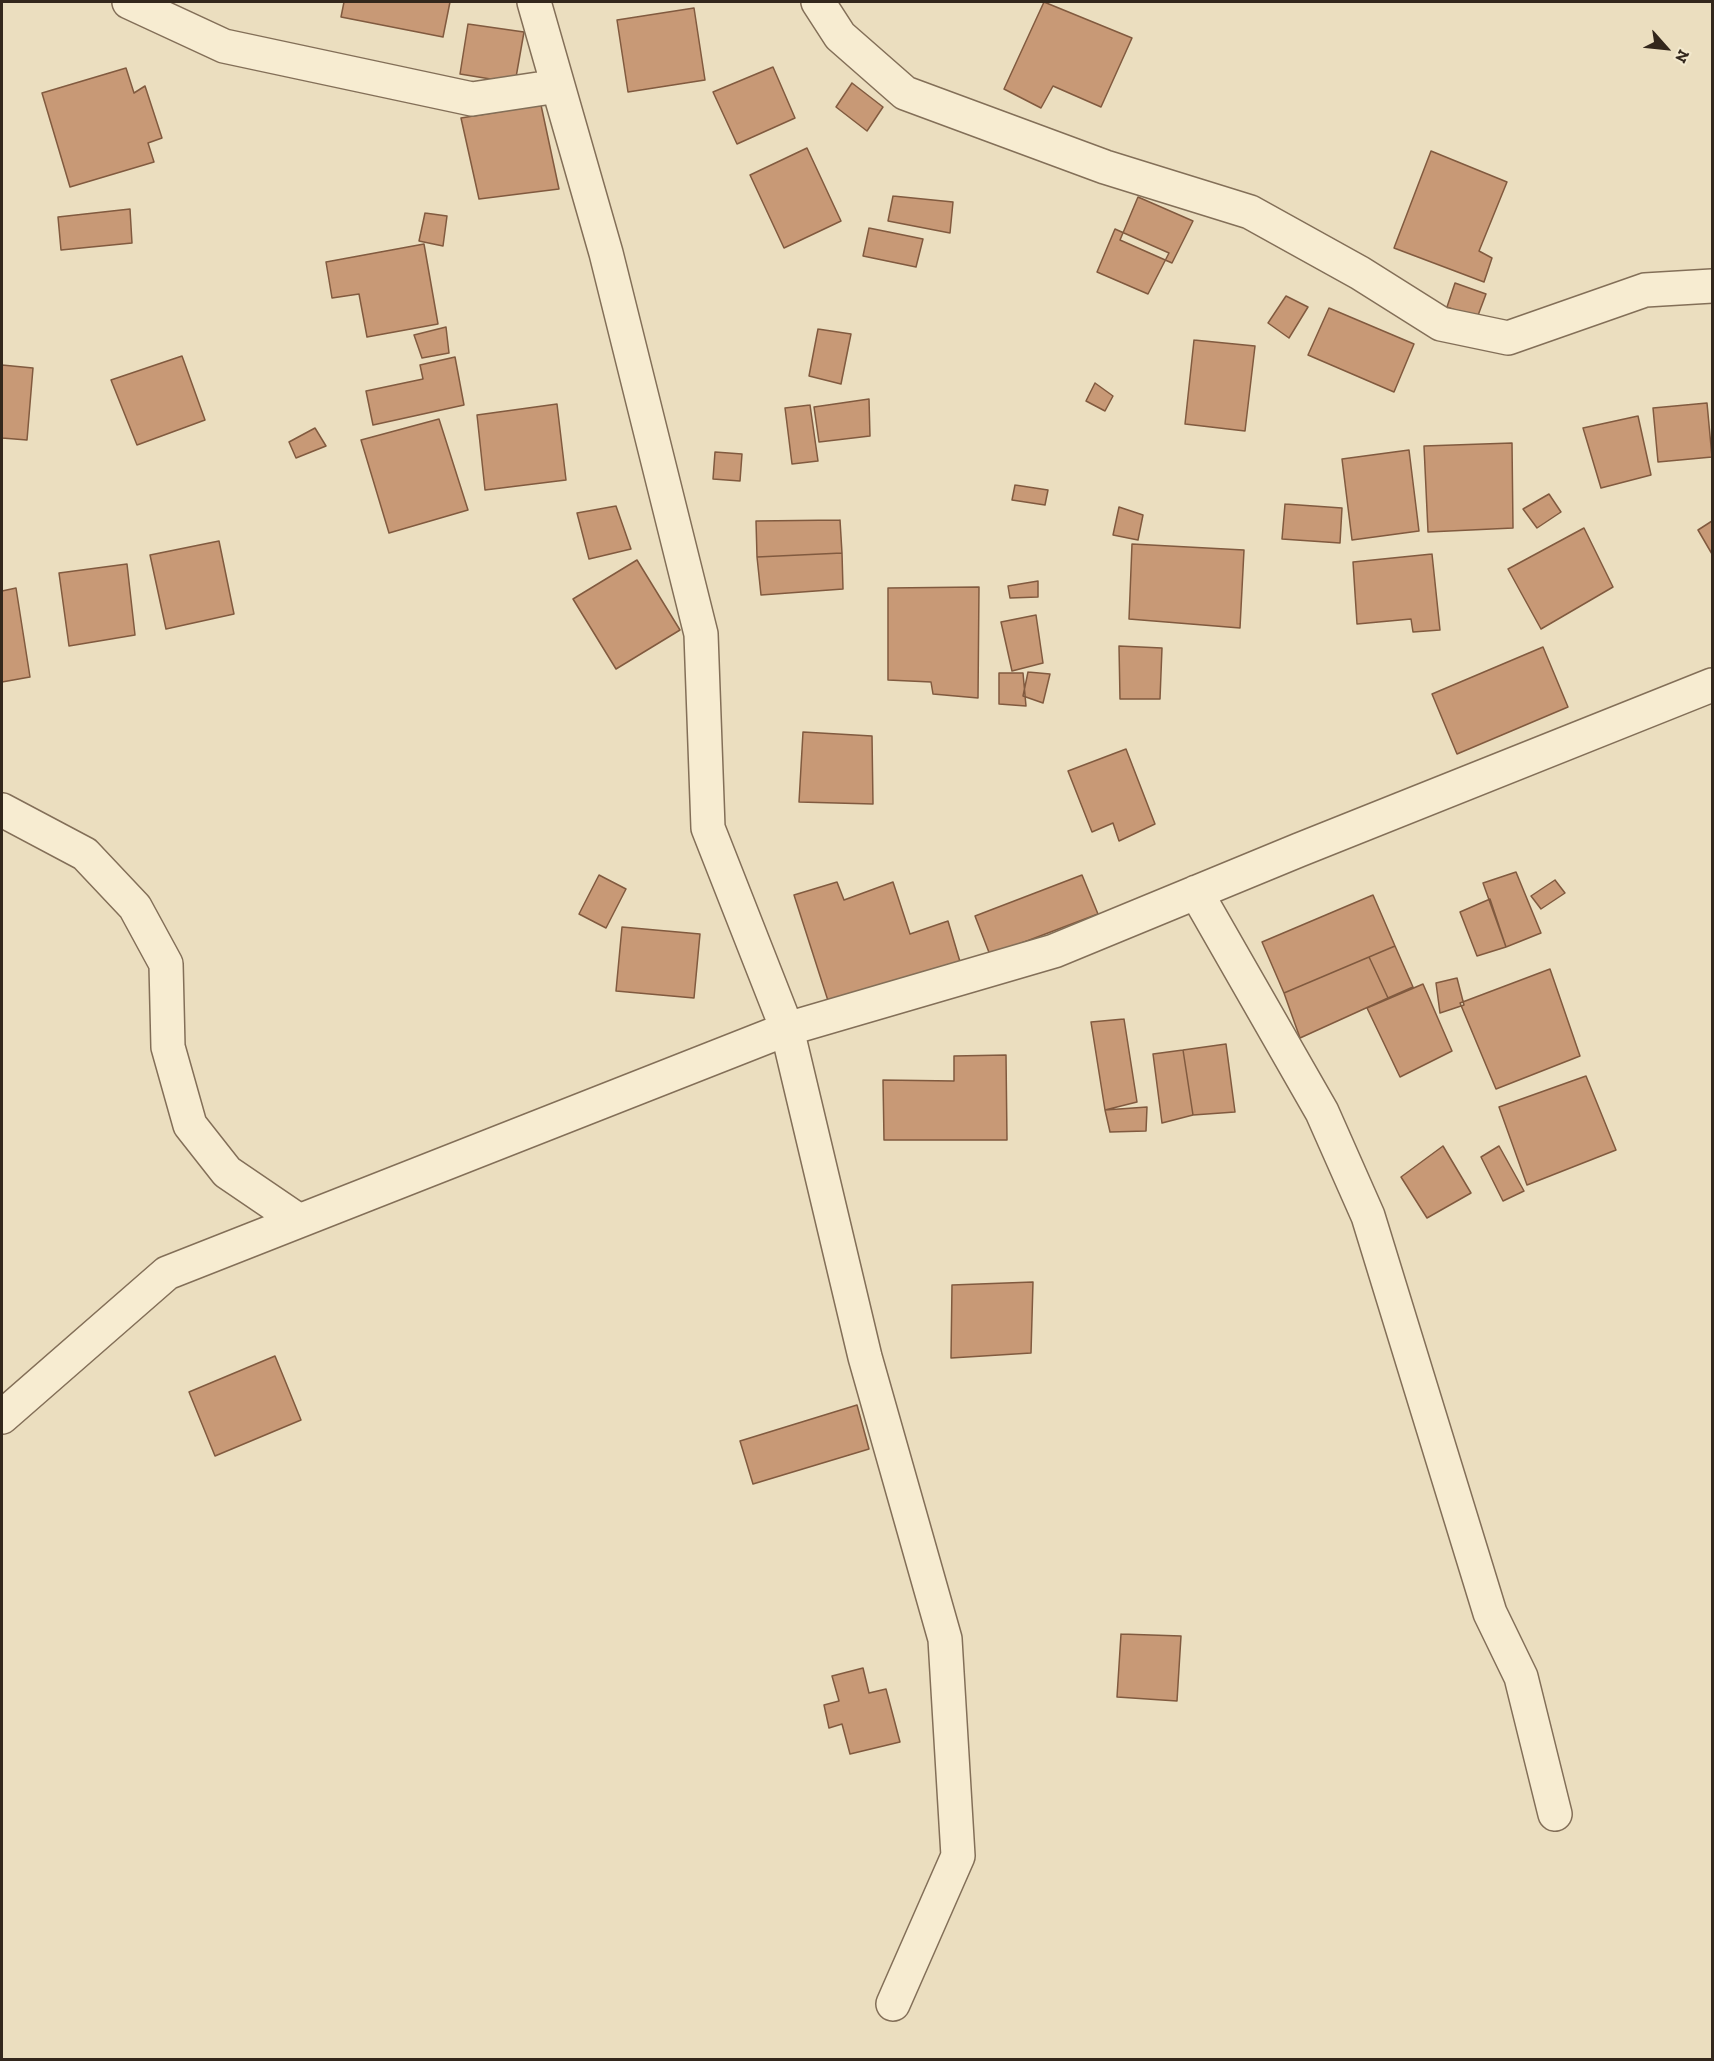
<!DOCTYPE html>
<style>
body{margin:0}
#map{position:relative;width:1714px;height:2061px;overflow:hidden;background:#ebdebf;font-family:"Zilla Slab",serif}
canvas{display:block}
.frame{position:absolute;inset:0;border:3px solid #33271c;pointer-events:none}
.north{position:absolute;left:1636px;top:18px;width:60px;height:60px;-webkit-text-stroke:4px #f3e9ce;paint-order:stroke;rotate:117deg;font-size:16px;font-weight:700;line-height:24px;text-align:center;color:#33271c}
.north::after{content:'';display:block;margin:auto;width:21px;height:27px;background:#33271c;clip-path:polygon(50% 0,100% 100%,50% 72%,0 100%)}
</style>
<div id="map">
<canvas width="1714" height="2061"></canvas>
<div class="frame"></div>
<div class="north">N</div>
</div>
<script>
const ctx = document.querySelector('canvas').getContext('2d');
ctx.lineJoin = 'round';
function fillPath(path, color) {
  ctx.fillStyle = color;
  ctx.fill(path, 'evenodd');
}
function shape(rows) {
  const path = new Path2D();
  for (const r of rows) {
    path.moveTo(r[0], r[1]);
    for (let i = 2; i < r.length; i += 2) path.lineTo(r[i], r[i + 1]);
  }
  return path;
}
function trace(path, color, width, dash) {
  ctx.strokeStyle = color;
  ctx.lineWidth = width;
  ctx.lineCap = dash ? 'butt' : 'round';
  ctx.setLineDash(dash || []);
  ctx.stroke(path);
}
const building = shape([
 [344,2,450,2,443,37,341,17,344,2],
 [1044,2,1132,38,1101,107,1053,86,1041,108,1004,89,1044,2],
 [694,8,705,80,628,92,617,20,694,8],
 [468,24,524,32,515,83,460,74,468,24],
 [773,67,795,118,737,144,713,92,773,67],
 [126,68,134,93,145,86,162,138,148,143,154,162,70,187,42,93,126,68],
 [852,83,883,107,867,131,836,107,852,83],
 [541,105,559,189,479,199,461,118,541,105],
 [807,148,841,221,784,248,750,175,807,148],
 [1431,151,1507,182,1479,251,1492,258,1484,282,1394,248,1431,151],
 [893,196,953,202,950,233,888,221,893,196],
 [1138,197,1193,221,1172,263,1120,240,1138,197],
 [130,209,132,243,61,250,58,217,130,209],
 [425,213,447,216,443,246,419,241,425,213],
 [869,228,923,239,916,267,863,256,869,228],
 [1115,229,1169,253,1148,294,1097,272,1115,229],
 [424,244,438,324,367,337,359,294,332,298,326,262,424,244],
 [1455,283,1486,294,1477,318,1447,307,1455,283],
 [1286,296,1308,307,1289,338,1268,323,1286,296],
 [1329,308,1414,344,1394,392,1308,355,1329,308],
 [446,327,449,353,422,358,414,335,446,327],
 [818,329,851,334,841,384,809,376,818,329],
 [1194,340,1255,346,1245,431,1185,424,1194,340],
 [182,356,205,420,137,445,111,380,182,356],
 [455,357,464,405,373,425,366,391,423,379,420,365,455,357],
 [2,365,33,368,27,440,2,438,2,365],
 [1095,383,1113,396,1105,411,1086,401,1095,383],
 [869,399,870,436,819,442,814,407,869,399],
 [1707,403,1712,457,1658,462,1653,408,1707,403],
 [557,404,566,480,485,490,477,415,557,404],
 [810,405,818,461,792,464,785,408,810,405],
 [1638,416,1651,475,1601,488,1583,428,1638,416],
 [439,419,468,510,389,533,361,440,439,419],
 [315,428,326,446,296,458,289,442,315,428],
 [1512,443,1513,528,1428,532,1424,446,1512,443],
 [1409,450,1419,531,1352,540,1342,459,1409,450],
 [715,452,742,454,740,481,713,479,715,452],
 [1015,485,1048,490,1045,505,1012,500,1015,485],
 [1549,494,1561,512,1537,528,1523,509,1549,494],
 [1285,504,1342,508,1340,543,1282,539,1285,504],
 [616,506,631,549,589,559,577,513,616,506],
 [1119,507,1143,515,1138,540,1113,535,1119,507],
 [840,520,842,553,757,557,756,521,840,520],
 [1712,521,1712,554,1698,530,1712,521],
 [1584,528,1613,587,1541,629,1508,569,1584,528],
 [219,541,234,614,166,629,150,555,219,541],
 [1132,544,1244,550,1240,628,1129,619,1132,544],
 [842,553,843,589,761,595,757,557,842,553],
 [1432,554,1440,630,1413,632,1411,619,1357,624,1353,562,1432,554],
 [637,560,680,630,616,669,573,599,637,560],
 [127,564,135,635,69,646,59,573,127,564],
 [1038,581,1038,597,1010,598,1008,586,1038,581],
 [979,587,978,698,933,694,931,682,888,680,888,588,979,587],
 [16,588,30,677,2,682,2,591,16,588],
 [1036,615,1043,663,1012,671,1001,622,1036,615],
 [1119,646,1162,648,1160,699,1120,699,1119,646],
 [1543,647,1568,707,1457,754,1432,694,1543,647],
 [1028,672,1050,674,1043,703,1023,696,1028,672],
 [999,673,1023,673,1026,706,999,704,999,673],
 [803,732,872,736,873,804,799,802,803,732],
 [1126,749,1155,824,1119,841,1113,823,1092,832,1068,771,1126,749],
 [1516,872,1541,933,1506,947,1483,883,1516,872],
 [599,875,626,889,606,928,579,914,599,875],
 [1082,875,1098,914,990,955,975,916,1082,875],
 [1555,880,1565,893,1541,909,1531,896,1555,880],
 [837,882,844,900,893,882,910,934,948,921,961,965,831,1010,794,895,837,882],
 [1373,895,1395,946,1284,993,1262,942,1373,895],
 [1490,899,1506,947,1477,956,1460,912,1490,899],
 [622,927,700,934,694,998,616,991,622,927],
 [1395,946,1413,987,1388,998,1369,957,1395,946],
 [1369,957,1388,998,1300,1038,1284,993,1369,957],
 [1550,969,1580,1056,1496,1089,1460,1003,1550,969],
 [1457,978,1464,1005,1440,1013,1436,983,1457,978],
 [1423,984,1452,1051,1400,1077,1367,1008,1423,984],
 [1124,1019,1137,1102,1105,1110,1091,1022,1124,1019],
 [1226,1044,1235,1112,1193,1115,1183,1050,1226,1044],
 [1183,1050,1193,1115,1162,1123,1153,1054,1183,1050],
 [1006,1055,1007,1140,884,1140,883,1080,954,1081,954,1056,1006,1055],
 [1586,1076,1616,1150,1527,1185,1499,1107,1586,1076],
 [1147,1107,1146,1131,1110,1132,1105,1110,1147,1107],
 [1443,1146,1471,1193,1427,1218,1401,1177,1443,1146],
 [1499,1146,1524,1191,1503,1201,1481,1157,1499,1146],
 [1033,1282,1031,1353,951,1358,952,1285,1033,1282],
 [275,1356,301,1420,215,1456,189,1392,275,1356],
 [857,1405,869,1449,753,1484,740,1441,857,1405],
 [1121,1634,1181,1636,1177,1701,1117,1697,1121,1634],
 [863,1668,869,1693,886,1689,900,1742,850,1754,842,1724,829,1728,824,1705,839,1701,832,1676,863,1668]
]);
fillPath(building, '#c89976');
trace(building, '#815a3f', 1.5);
const minor = shape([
 [129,2,224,46,472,99,558,86],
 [534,2,606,253,701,634,708,828,787,1029,865,1357,945,1639,958,1856,893,2004],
 [818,2,840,36,905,93,1105,167,1250,212,1360,273,1441,324,1508,338,1645,290,1712,286],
 [2,810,85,854,135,907,166,964,168,1047,190,1125,227,1172,299,1221],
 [1196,892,1322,1112,1368,1216,1490,1613,1521,1677,1555,1814],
 [2,1417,167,1273,787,1029,1054,951,1299,850,1712,685]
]);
trace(minor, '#836f58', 36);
trace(minor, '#f7ecd1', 33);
</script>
